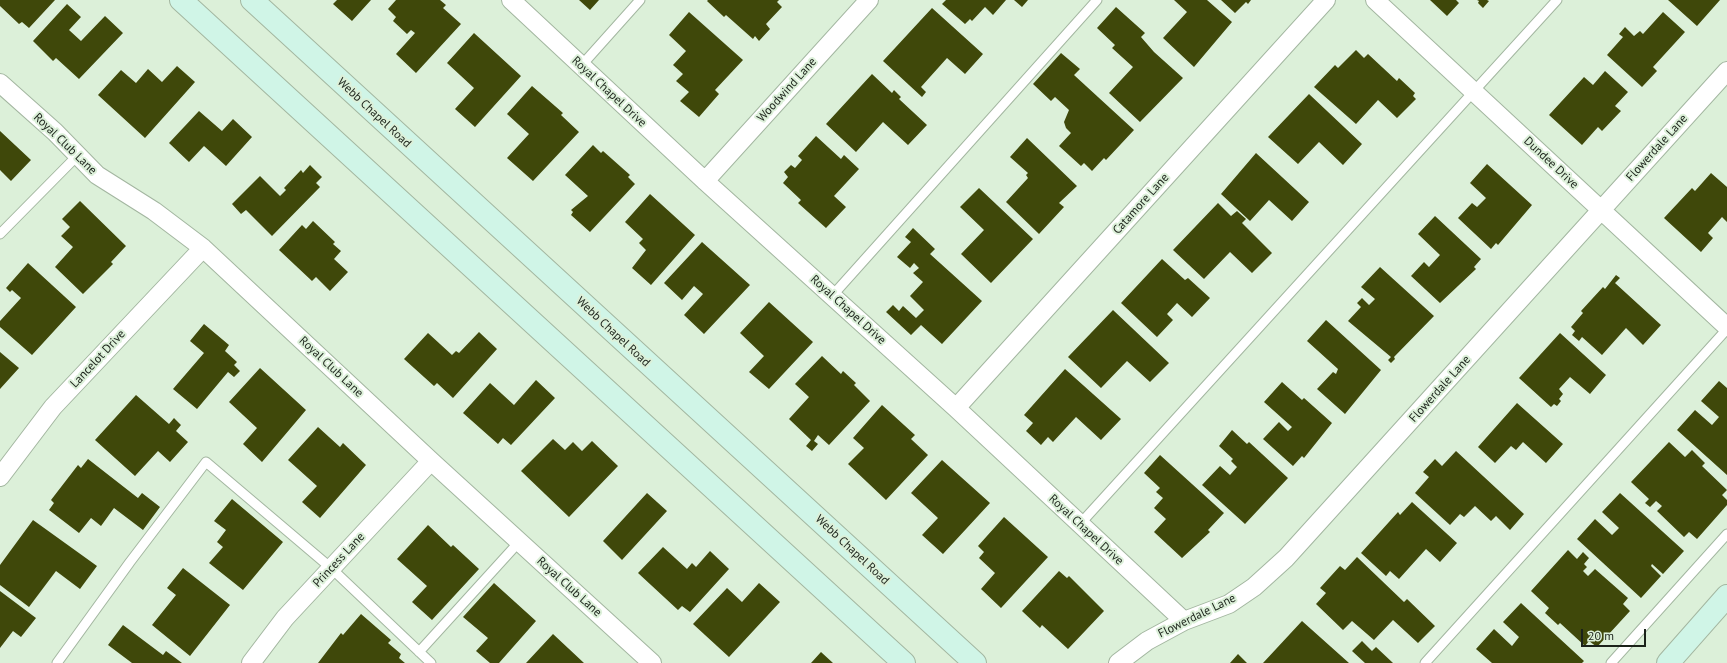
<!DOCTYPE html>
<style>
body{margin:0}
#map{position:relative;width:1727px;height:663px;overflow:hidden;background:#dcf0d9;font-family:"PT Sans",sans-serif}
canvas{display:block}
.scale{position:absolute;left:1581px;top:629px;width:65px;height:18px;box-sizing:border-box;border:2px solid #1b221a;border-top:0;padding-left:5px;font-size:12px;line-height:14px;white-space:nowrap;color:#1b221a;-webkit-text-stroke:3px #dcf0d9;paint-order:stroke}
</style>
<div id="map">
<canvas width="1727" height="663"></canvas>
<div class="scale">20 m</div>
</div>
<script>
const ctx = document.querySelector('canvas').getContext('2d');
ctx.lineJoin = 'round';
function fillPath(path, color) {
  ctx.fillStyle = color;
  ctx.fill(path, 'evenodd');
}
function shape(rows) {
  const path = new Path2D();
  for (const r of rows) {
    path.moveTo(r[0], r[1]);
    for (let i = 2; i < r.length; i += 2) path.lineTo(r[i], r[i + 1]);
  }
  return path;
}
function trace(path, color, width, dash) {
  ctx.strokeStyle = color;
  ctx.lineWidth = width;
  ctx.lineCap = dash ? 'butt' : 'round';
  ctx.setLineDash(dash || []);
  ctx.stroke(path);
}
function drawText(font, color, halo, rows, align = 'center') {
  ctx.font = font + ' "PT Sans",sans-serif';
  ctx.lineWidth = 4;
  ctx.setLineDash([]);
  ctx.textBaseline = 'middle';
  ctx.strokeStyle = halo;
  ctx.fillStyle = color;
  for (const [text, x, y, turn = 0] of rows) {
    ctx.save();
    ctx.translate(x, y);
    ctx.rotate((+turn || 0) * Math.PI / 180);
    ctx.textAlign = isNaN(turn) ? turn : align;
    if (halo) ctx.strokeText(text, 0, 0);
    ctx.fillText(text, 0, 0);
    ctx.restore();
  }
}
fillPath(shape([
 [0,0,55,0,29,28,22,22,19,24,0,6],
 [337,0,371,0,352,21,333,4],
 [396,0,440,0,446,5,443,8,461,24,416,73,396,54,415,33,411,30,407,34,393,21,396,17,388,9],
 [579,0,599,0,590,10],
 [708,0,779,0,777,2,782,7,766,24,770,29,759,41,755,36,753,39,726,15,724,17,707,1],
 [946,0,1006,0,993,15,985,7,972,21,970,19,965,24,942,4],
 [1014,0,1028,0,1022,7],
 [1174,0,1207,0,1232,22,1194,67,1163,38,1187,12],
 [1221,0,1251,0,1248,4,1246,2,1235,13],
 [1430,0,1456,0,1459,3,1447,16],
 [1477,0,1487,0,1489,1,1483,8,1478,3,1479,1],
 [1668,0,1720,0,1697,26],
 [67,4,81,17,69,30,81,41,105,16,123,33,79,79,56,58,53,61,33,41],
 [1116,7,1145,33,1141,37,1154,52,1183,78,1140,122,1109,93,1133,67,1112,48,1115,45,1097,28],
 [932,8,983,54,965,74,947,58,921,87,926,92,922,97,883,61],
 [689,12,743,60,715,90,719,94,699,117,680,101,689,92,676,81,683,74,673,65,686,51,669,35],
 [1663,12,1685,32,1653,67,1657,71,1642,87,1607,55,1623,37,1619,34,1625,27,1634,36,1640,31,1643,34],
 [474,33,521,76,475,127,455,109,474,88,447,63],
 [1356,50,1364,58,1368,54,1397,81,1399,78,1415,93,1413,96,1416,99,1397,118,1378,100,1356,124,1314,87,1335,65,1338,68],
 [1061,53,1080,69,1074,75,1134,130,1106,160,1104,158,1092,171,1084,163,1081,166,1059,146,1071,133,1066,128,1064,122,1069,110,1055,97,1051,101,1033,84],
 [177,66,195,82,145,138,98,95,121,70,136,83,148,69,162,82],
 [1605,71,1628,92,1615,106,1621,111,1602,131,1598,127,1582,145,1549,115,1584,77,1593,85],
 [872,74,892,93,894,90,901,97,899,99,927,125,908,145,883,122,856,152,826,124],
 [532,86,563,113,561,115,579,132,533,181,507,158,529,134,507,114],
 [1309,94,1362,144,1343,165,1319,142,1298,164,1268,137],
 [199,111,222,131,233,119,252,137,226,166,204,146,189,162,169,143],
 [0,131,31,160,11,181,0,170],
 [816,136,841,159,844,155,859,169,834,196,846,207,826,228,798,203,801,200,783,183,788,177,784,172,791,165,795,168,802,160,798,156],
 [1027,138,1077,186,1059,203,1064,207,1039,234,1006,202,1028,178,1026,175,1028,173,1010,157],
 [593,145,601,153,603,151,630,175,628,177,635,184,590,232,571,215,573,212,571,210,588,196,565,175],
 [1256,153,1309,202,1292,221,1269,200,1250,221,1221,194],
 [1487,164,1532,205,1498,245,1496,243,1491,249,1458,218,1472,203,1477,207,1486,198,1470,183],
 [310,165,322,177,316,183,320,187,272,236,246,210,241,214,232,204,260,176,280,196,286,190,284,188,301,170,303,173],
 [1711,173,1727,187,1727,222,1722,217,1708,233,1713,238,1701,252,1664,218,1692,188,1695,191],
 [979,188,1033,239,991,283,961,254,984,230,960,207],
 [650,194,695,235,651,285,632,268,646,250,639,243,643,239,625,222],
 [80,201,126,246,111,262,113,264,83,294,55,267,73,247,61,236,70,227,62,219],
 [1218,203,1231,216,1237,211,1246,219,1242,223,1272,253,1252,273,1230,252,1204,279,1173,250],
 [1435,216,1481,259,1474,267,1476,269,1440,303,1411,276,1424,262,1429,267,1440,255,1418,234],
 [313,221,335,242,333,244,341,251,334,259,348,272,330,291,316,277,312,281,279,250,302,225,306,229],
 [913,228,935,249,930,254,982,301,942,344,921,325,911,335,886,312,893,305,899,311,903,306,916,318,924,310,910,296,923,282,913,273,919,268,914,263,910,268,897,257,911,242,905,237],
 [702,242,750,285,704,334,684,315,703,294,694,286,682,300,664,283],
 [1162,259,1185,280,1188,278,1210,298,1192,317,1177,303,1167,314,1173,320,1157,337,1121,303],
 [28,263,76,307,32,355,0,327,0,321,21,298,12,290,10,292,6,288],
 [1380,267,1434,316,1394,357,1395,359,1391,363,1388,360,1391,357,1348,321,1361,307,1357,303,1362,298,1369,305,1375,299,1361,287],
 [1616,275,1620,278,1615,283,1661,325,1643,345,1626,328,1602,355,1582,337,1579,341,1572,335,1575,331,1571,327,1583,313,1581,311,1603,287,1605,289],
 [769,302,813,342,769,389,749,372,764,356,740,333],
 [1113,310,1169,363,1150,382,1127,361,1101,388,1068,357],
 [1326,320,1381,370,1345,414,1317,389,1333,372,1336,374,1338,369,1307,341],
 [204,324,229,345,225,351,237,362,234,365,240,371,234,377,228,372,197,409,173,389,204,353,190,341],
 [479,332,497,349,453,398,437,383,434,386,404,359,428,333,452,355,456,351,459,353],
 [1560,333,1606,375,1590,394,1570,377,1559,389,1563,394,1559,399,1561,401,1557,406,1554,404,1551,407,1519,378],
 [0,352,19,368,0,389],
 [822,356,841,374,843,371,856,383,854,385,870,401,829,445,818,435,814,441,818,444,812,451,806,446,811,440,789,419,809,397,795,384],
 [260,368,306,410,262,462,243,444,257,428,229,402],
 [1065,369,1121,419,1101,440,1076,417,1053,442,1048,437,1041,445,1026,431,1033,423,1024,415],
 [536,380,555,398,511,445,503,438,498,444,463,413,490,383,514,405],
 [1719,381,1727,388,1727,475,1677,430,1695,410,1712,425,1719,417,1701,401],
 [1282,382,1302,400,1304,398,1332,423,1304,458,1302,456,1293,466,1263,439,1279,422,1288,431,1292,427,1264,402],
 [136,395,169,424,174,418,181,425,176,431,188,442,170,462,158,451,135,476,95,440],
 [1517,403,1563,444,1546,463,1523,442,1516,450,1511,446,1495,463,1478,447],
 [882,405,915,435,911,439,928,455,886,500,848,464,864,448,853,438],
 [318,427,340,447,343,443,366,465,320,518,302,502,317,486,288,460],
 [1232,430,1247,444,1249,442,1288,478,1245,524,1202,485,1220,466,1230,475,1237,467,1231,461,1233,459,1219,446],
 [553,439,565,450,573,442,582,451,592,441,618,466,569,517,521,471],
 [1669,442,1685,457,1692,450,1705,463,1702,466,1727,490,1722,495,1727,500,1727,505,1697,539,1689,532,1684,537,1657,511,1662,506,1656,501,1650,507,1645,503,1649,499,1631,482],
 [1456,451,1524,514,1510,530,1496,516,1491,521,1475,506,1464,517,1460,514,1450,525,1415,493,1429,477,1423,472,1435,459,1442,466],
 [1160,455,1224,513,1208,530,1210,532,1182,558,1154,532,1166,519,1154,508,1163,498,1156,492,1160,488,1144,473],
 [88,459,138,498,142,493,160,507,143,530,114,508,101,526,91,518,79,533,49,510,54,503,51,500,78,465,81,468],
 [942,460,990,503,943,554,922,535,938,518,911,493],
 [647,493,667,511,622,560,603,541],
 [1620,493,1684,551,1663,574,1652,564,1651,566,1661,576,1641,598,1577,539,1595,519,1612,535,1619,528,1602,512],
 [232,499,283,542,243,590,209,563,223,547,217,542,226,530,214,521],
 [1412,502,1457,543,1440,562,1426,549,1399,579,1390,571,1386,576,1361,553,1398,512,1400,515],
 [1004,517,1048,557,1001,608,981,589,995,573,979,558,984,552,978,546],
 [33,520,97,566,80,589,56,571,29,607,0,585,0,565],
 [428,525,451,547,453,545,479,569,432,620,412,602,427,586,397,559],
 [663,547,687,569,692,563,696,567,710,551,729,569,690,612,682,606,678,610,638,573],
 [1568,550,1577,559,1583,552,1589,558,1584,564,1587,567,1583,571,1588,576,1595,569,1628,598,1623,604,1630,611,1597,647,1589,641,1585,646,1560,623,1558,625,1545,613,1549,608,1531,591],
 [1357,557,1404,602,1407,599,1435,626,1418,643,1393,620,1374,640,1352,621,1343,630,1316,604,1326,593,1320,588,1340,566,1345,570],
 [183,568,230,605,190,656,152,625,176,595,167,588],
 [1059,571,1067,578,1069,576,1104,611,1068,649,1042,625,1040,628,1022,611],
 [494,583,536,621,499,663,490,663,476,651,488,638,463,617],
 [759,583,780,602,729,657,693,624,727,588,742,602],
 [0,591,36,618,21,637,13,631,0,648],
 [1521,603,1584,661,1582,663,1492,663,1476,649,1494,629,1512,646,1519,637,1503,622],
 [361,614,391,640,388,643,401,654,399,658,405,663,318,663,341,633,343,635],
 [1302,621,1349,663,1263,663],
 [123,625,163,655,166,651,182,663,132,663,108,645],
 [553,634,584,663,526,663],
 [1362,641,1372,651,1376,647,1393,663,1365,663,1352,651],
 [821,652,833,663,811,663],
 [1238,654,1247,663,1230,663]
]), '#3f480a');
const service = shape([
 [581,66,640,0],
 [0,234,78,155],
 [832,296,1097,0],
 [1080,524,1557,0],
 [419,652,519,542],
 [57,663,130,562,206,462,331,568,431,663],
 [1425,663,1727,329],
 [1611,663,1727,534]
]);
const minor = shape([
 [511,0,705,181,956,408,1184,621],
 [1375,0,1727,327],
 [0,83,55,132,97,175,154,211,203,248,431,461,652,663],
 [705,181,869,0],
 [956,408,1326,0],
 [0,477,53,407,203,248],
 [251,663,285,618,431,461],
 [1118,663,1147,641,1184,621,1229,604,1254,587,1286,558,1727,71]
]);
const secondary = shape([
 [181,0,904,663],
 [252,0,975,663],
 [1668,663,1727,596]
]);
trace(service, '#a3b6a0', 11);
trace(minor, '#a3b6a0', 20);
trace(secondary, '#a3b6a0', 24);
trace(service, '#fff', 9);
trace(minor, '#fff', 18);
trace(secondary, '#d0f5e7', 22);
drawText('12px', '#1b221a', '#dcf0d9', [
 ["Woodwind Lane",787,90,-48],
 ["Royal Chapel Drive",609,92,43],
 ["Webb Chapel Road",374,113,43],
 ["Royal Club Lane",65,144,44],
 ["Flowerdale Lane",1657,148,-48],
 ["Dundee Drive",1551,163,43],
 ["Catamore Lane",1141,204,-48],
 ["Royal Chapel Drive",848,310,42],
 ["Webb Chapel Road",613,332,43],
 ["Lancelot Drive",98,359,-47],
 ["Royal Club Lane",331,367,43],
 ["Flowerdale Lane",1440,389,-48],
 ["Royal Chapel Drive",1086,530,43],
 ["Webb Chapel Road",852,550,43],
 ["Princess Lane",339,560,-47],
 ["Royal Club Lane",569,587,42],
 ["Flowerdale Lane",1197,616,-26]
]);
</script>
